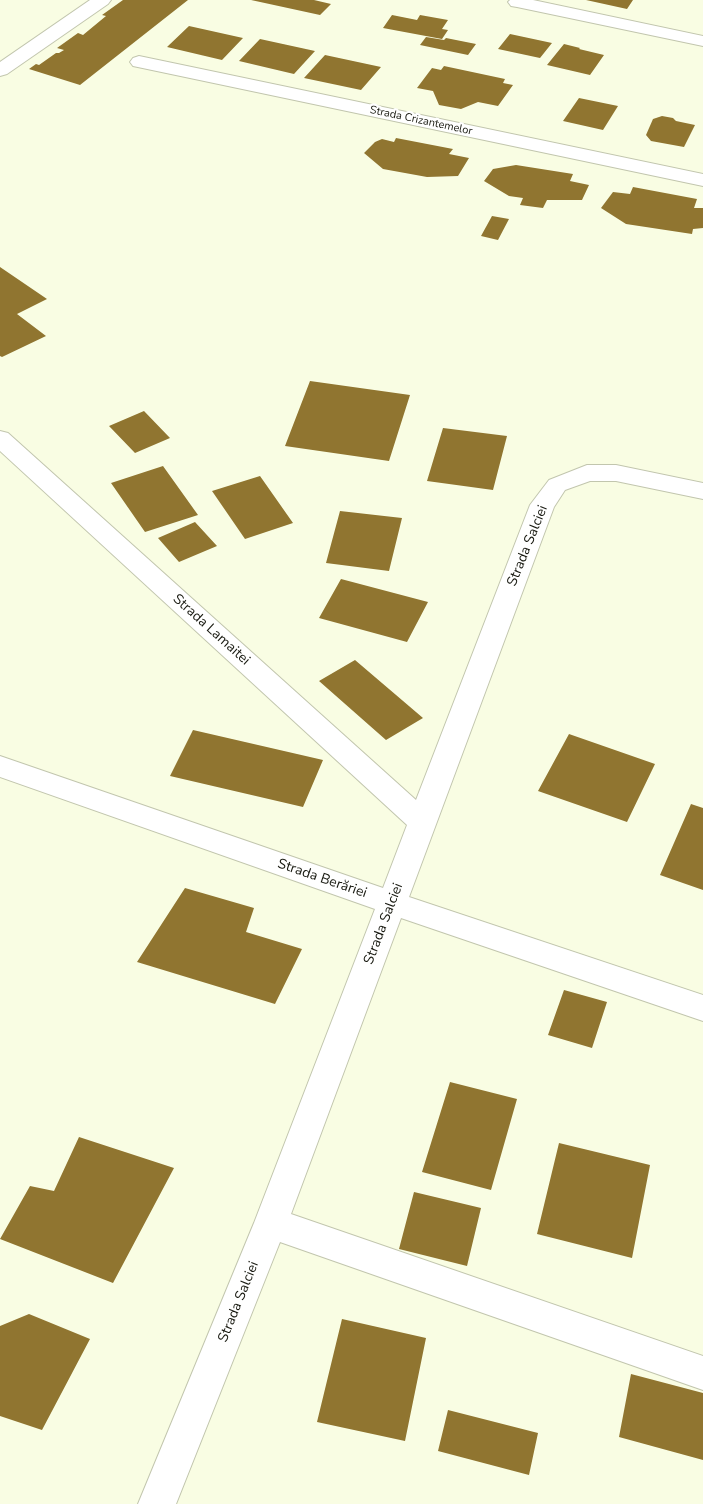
<!DOCTYPE html>
<meta charset="utf-8">
<style>
body{margin:0}
canvas{display:block;background:#f9fde3}
</style>
<canvas width="703" height="1504"></canvas>
<script>
const ctx = document.querySelector('canvas').getContext('2d');
ctx.lineJoin = 'round';
function fillPath(path, color) {
  ctx.fillStyle = color;
  ctx.fill(path, 'evenodd');
}
function shape(rows) {
  const path = new Path2D();
  for (const r of rows) {
    path.moveTo(r[0], r[1]);
    for (let i = 2; i < r.length; i += 2) path.lineTo(r[i], r[i + 1]);
  }
  return path;
}
function trace(path, color, width, dash) {
  ctx.strokeStyle = color;
  ctx.lineWidth = width;
  ctx.lineCap = dash ? 'butt' : 'round';
  ctx.setLineDash(dash || []);
  ctx.stroke(path);
}
function drawText(font, color, halo, rows, align = 'center') {
  ctx.font = font + ' "Nunito Sans",sans-serif';
  ctx.lineWidth = 4.5;
  ctx.setLineDash([]);
  ctx.textBaseline = 'middle';
  ctx.strokeStyle = halo;
  ctx.fillStyle = color;
  for (const [text, x, y, turn = 0] of rows) {
    ctx.save();
    ctx.translate(x, y);
    ctx.rotate((+turn || 0) * Math.PI / 180);
    ctx.textAlign = isNaN(turn) ? turn : align;
    if (halo) ctx.strokeText(text, 0, 0);
    ctx.fillText(text, 0, 0);
    ctx.restore();
  }
}
fillPath(shape([
 [123,0,188,0,80,85,29,69,36,64,39,65,56,53,59,53,64,50,57,48,78,33,83,35,106,16,102,15],
 [251,0,314,0,331,4,320,15],
 [586,0,633,0,627,9],
 [392,15,417,20,420,15,448,20,442,29,448,30,442,39,383,28],
 [189,26,243,38,222,60,167,47],
 [510,34,552,43,540,58,498,49],
 [426,37,444,40,446,38,476,44,468,55,420,45],
 [260,39,315,51,294,74,239,61],
 [564,44,580,48,579,49,604,55,590,75,547,65],
 [325,55,381,67,361,90,304,78],
 [444,66,505,79,503,83,513,85,498,106,478,102,461,109,439,105,433,91,417,88,432,68,441,70],
 [579,98,618,106,603,130,563,121],
 [662,116,673,118,676,121,695,125,684,147,651,141,646,135,653,119],
 [396,138,453,149,449,154,469,158,458,176,427,177,383,169,364,153,375,142,382,139,394,142],
 [516,165,573,174,570,181,589,185,582,200,547,200,543,208,520,205,523,198,509,196,484,181,493,169],
 [633,187,697,199,694,208,703,208,703,228,693,229,692,234,626,224,601,208,613,192,630,194],
 [492,216,509,219,498,240,481,236],
 [0,267,47,299,17,314,46,336,2,357,0,356],
 [310,381,410,395,389,461,285,446],
 [144,411,170,438,135,453,109,426],
 [443,428,507,436,493,490,427,481],
 [163,466,198,515,145,532,111,483],
 [260,476,293,523,245,539,212,491],
 [340,511,402,518,389,571,326,563],
 [195,522,217,546,179,562,158,538],
 [341,579,428,602,407,642,319,618],
 [355,660,423,718,386,740,319,681],
 [193,730,323,760,303,807,170,776],
 [569,734,655,764,627,822,538,791],
 [691,804,703,808,703,890,660,875],
 [185,888,254,908,246,932,302,949,275,1004,137,962],
 [564,990,607,1002,592,1048,548,1035],
 [450,1082,517,1099,491,1190,422,1172],
 [79,1137,174,1168,113,1283,0,1239,30,1186,54,1191],
 [559,1143,650,1165,632,1258,537,1234],
 [414,1192,481,1208,467,1266,399,1249],
 [29,1314,90,1339,42,1430,0,1416,0,1326],
 [342,1319,426,1338,405,1441,317,1422],
 [631,1374,703,1393,703,1460,619,1437],
 [448,1410,538,1433,529,1475,438,1451]
]), '#907530');
const minor = shape([
 [90,0,111,0,108,4,7,74,0,76,0,62,90,0],
 [510,0,533,0,703,36,703,46,517,7,511,6,508,2,510,0],
 [139,56,703,174,703,186,133,66,130,62,133,58,139,56],
 [0,431,8,433,416,800,530,505,549,480,587,465,616,465,703,483,703,499,616,481,590,481,565,490,554,507,409,897,703,995,703,1021,401,918,291,1214,703,1356,703,1390,280,1242,176,1504,138,1504,254,1223,375,909,0,777,0,756,383,888,407,825,0,451,0,431]
]);
trace(minor, '#c2c6ae', 2);
fillPath(minor, '#fff');
drawText('11px', '#17180f', '#fff', [
 ["Strada Crizantemelor",421,121,12]
]);
drawText('14px', '#17180f', '#fff', [
 ["Strada Salciei",528,546,-68],
 ["Strada Lamaitei",211,630,42],
 ["Strada Berăriei",322,879,19],
 ["Strada Salciei",384,924,-69],
 ["Strada Salciei",239,1302,-68]
]);
</script>
